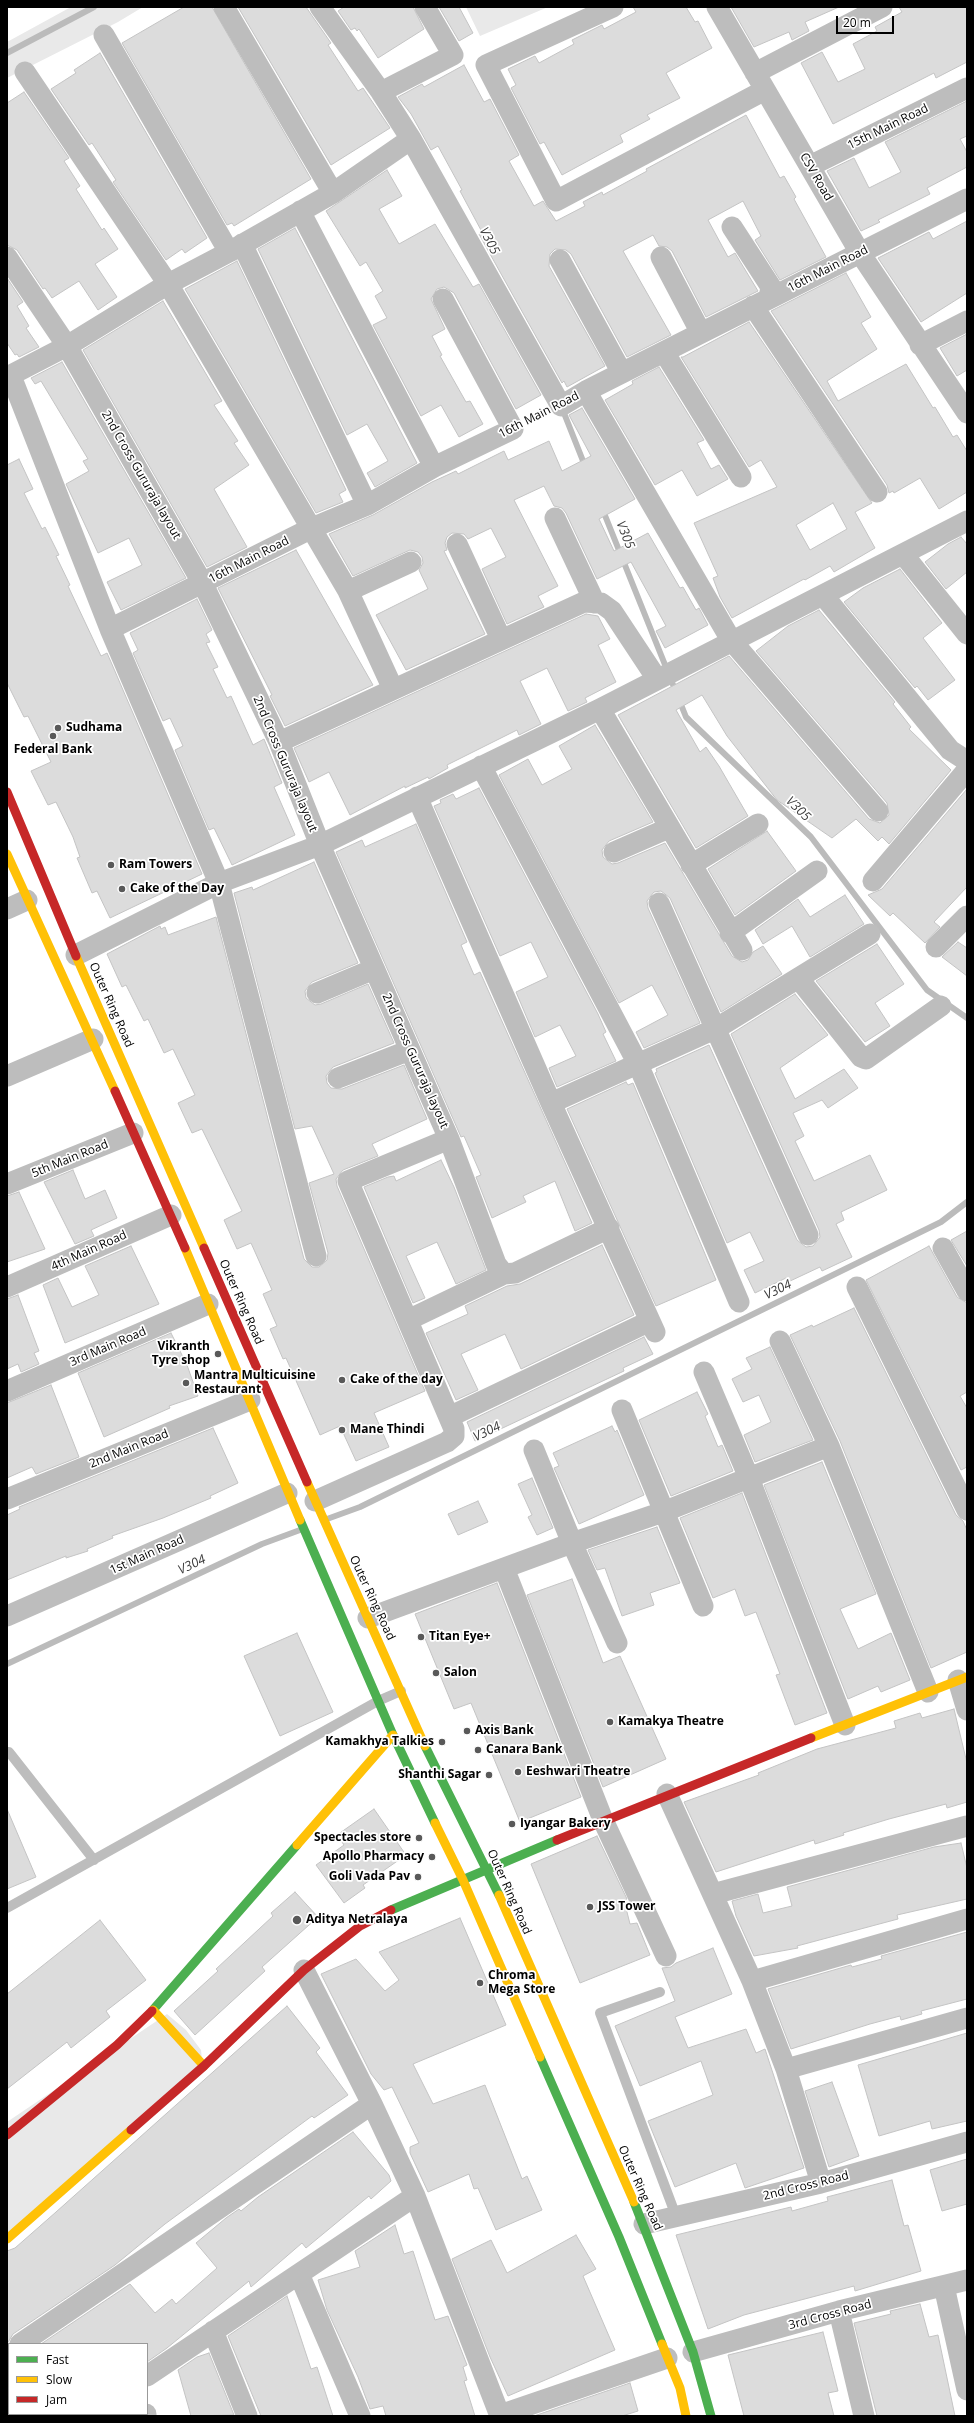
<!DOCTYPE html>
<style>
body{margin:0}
#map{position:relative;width:974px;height:2423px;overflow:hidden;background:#fff;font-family:"Open Sans",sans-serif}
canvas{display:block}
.frame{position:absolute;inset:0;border:8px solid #000;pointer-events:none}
.legend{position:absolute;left:8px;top:2343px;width:140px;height:72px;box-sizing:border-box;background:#fff;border:1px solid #999;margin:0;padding:5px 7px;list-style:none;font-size:12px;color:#000}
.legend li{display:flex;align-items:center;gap:8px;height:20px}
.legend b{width:20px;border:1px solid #999}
.scale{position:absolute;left:836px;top:16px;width:58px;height:18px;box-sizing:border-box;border:2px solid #000;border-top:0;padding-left:5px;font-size:12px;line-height:14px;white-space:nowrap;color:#000;-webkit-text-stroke:3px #fff;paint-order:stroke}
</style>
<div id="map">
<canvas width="974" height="2423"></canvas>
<div class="frame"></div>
<ul class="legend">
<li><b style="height:5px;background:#4caf50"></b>Fast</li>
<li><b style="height:5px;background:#ffc107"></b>Slow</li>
<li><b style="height:5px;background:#c62828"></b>Jam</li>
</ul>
<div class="scale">20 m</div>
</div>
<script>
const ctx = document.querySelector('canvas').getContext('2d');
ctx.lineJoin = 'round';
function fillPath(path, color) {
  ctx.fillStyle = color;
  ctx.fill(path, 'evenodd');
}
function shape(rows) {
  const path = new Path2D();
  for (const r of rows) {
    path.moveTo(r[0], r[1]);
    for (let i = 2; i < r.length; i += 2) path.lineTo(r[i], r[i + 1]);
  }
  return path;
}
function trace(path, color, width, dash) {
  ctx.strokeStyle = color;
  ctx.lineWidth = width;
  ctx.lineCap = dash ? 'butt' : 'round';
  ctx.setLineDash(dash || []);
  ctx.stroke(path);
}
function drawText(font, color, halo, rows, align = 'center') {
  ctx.font = font + ' "Open Sans",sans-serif';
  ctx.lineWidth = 3.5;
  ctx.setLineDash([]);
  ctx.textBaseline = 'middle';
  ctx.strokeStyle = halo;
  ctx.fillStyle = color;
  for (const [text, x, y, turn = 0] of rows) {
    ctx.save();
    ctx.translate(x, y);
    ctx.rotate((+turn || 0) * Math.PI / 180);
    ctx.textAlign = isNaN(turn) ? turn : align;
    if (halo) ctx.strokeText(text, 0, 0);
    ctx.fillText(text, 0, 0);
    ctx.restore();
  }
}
fillPath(shape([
 [71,7,143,7,118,22,7,78,7,42],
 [466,7,548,7,480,36],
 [167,2014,186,2030,201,2050,203,2069,7,2238,7,2122]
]), '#e9e9e9');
trace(shape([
 [7,53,94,7],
 [562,408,585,466],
 [602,508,686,717,811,837,927,990,967,1018],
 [327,1519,360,1507,941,1222,967,1202],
 [7,1664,262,1544,300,1530]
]), '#bbb', 6);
const building = shape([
 [184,7,212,7,311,179,234,226,232,223,227,225,122,43,184,7],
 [238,7,306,7,331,43,328,45,358,91,363,88,390,128,331,165,238,7],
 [344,7,413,7,424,29,378,58,359,29,357,31,355,28,351,30,338,11,344,7],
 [439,7,459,7,473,33,459,41,439,7],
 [633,7,686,7,695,22,698,21,712,48,666,73,680,98,647,115,650,119,620,135,623,142,562,175,544,142,540,144,511,88,516,85,508,69,535,56,539,63,574,44,572,40,602,25,604,29,636,12,633,7],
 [731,7,839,7,805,22,809,31,792,40,789,32,754,47,731,7],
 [899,7,967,7,967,62,936,78,934,73,833,124,801,63,822,52,838,82,865,69,853,44,877,31,875,27,902,12,899,7],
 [100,53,207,238,185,253,182,249,166,260,113,182,116,180,92,143,89,145,51,89,76,73,74,70,100,53],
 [464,65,484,102,490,99,519,155,509,161,534,206,543,201,556,221,585,206,583,202,602,192,603,195,647,171,646,169,746,115,780,178,784,176,796,197,794,199,826,257,780,280,755,240,761,236,743,201,708,220,728,257,735,253,758,291,706,317,672,251,667,247,659,246,653,235,623,251,671,335,627,357,571,254,566,250,555,249,550,254,549,266,605,366,567,387,564,381,562,383,500,272,479,234,482,232,460,191,462,190,438,146,431,150,411,114,398,97,422,84,424,87,464,65],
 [24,92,69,158,64,161,80,186,76,189,102,230,104,228,118,249,95,264,117,297,98,310,79,281,52,298,45,288,43,289,17,250,7,245,7,103,24,92],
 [967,101,967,136,960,139,967,152,967,167,927,188,930,194,878,220,880,222,861,231,827,171,854,158,869,188,901,172,885,142,967,101],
 [387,170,402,196,379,209,399,244,435,224,473,287,479,284,541,395,516,409,454,293,444,287,437,289,431,299,445,329,432,336,442,355,440,356,466,402,470,401,483,424,459,437,441,405,421,416,373,325,387,318,375,296,383,291,366,262,360,266,326,211,387,170],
 [967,221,967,293,921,322,878,258,929,232,933,239,967,221],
 [295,228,417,463,375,487,367,473,388,461,387,459,367,424,347,435,258,249,295,228],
 [237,261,346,490,339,494,343,502,316,513,185,289,237,261],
 [846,273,871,317,861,323,877,349,827,381,838,401,906,364,933,408,935,407,953,437,957,435,967,451,967,492,939,509,920,478,894,493,893,491,889,493,887,485,771,311,846,273],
 [7,278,23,302,17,306,29,326,26,328,39,347,19,357,17,354,15,355,7,343,7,278],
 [163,301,222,401,214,405,238,441,234,443,249,465,214,489,247,547,207,567,83,350,163,301],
 [749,322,872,503,855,512,875,548,834,572,830,566,805,580,804,579,732,618,720,597,713,578,718,576,694,523,777,487,761,460,749,467,681,357,683,357,749,322],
 [833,503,847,529,810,550,796,525,833,503],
 [967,334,967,370,957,376,940,348,967,334],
 [62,362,186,578,121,610,107,582,142,565,129,538,98,553,66,484,89,471,83,461,88,459,41,381,35,384,31,378,62,362],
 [659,367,704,440,697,443,711,469,719,465,728,479,697,496,682,470,655,485,605,400,633,384,632,381,659,367],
 [582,408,635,499,599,519,614,551,648,533,680,588,683,587,696,610,699,608,708,625,665,648,656,631,666,626,631,562,597,579,566,513,562,508,554,506,544,486,514,500,558,586,538,596,544,607,507,624,482,569,506,557,491,528,468,539,464,534,452,533,447,537,445,543,447,550,444,551,485,634,406,670,376,615,428,589,419,570,423,563,422,557,418,552,410,550,353,576,329,534,373,515,432,482,456,471,458,474,504,451,508,460,549,441,562,471,591,456,569,415,582,408],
 [19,459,33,489,24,493,42,529,45,527,59,555,56,556,70,585,68,586,101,656,107,653,111,662,202,874,110,918,97,891,92,893,77,858,80,857,73,837,56,802,48,805,31,771,51,762,28,716,24,717,7,683,7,465,19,459],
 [961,537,967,544,967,572,946,589,925,562,948,544,961,537],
 [296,550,373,685,285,726,270,696,272,695,218,588,296,550],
 [900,569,942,623,923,638,955,680,928,700,917,686,915,688,844,602,863,588,900,569],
 [197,599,212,630,206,634,210,642,206,643,218,667,213,669,227,698,231,696,253,745,264,739,282,783,274,787,295,835,232,865,214,828,209,830,175,750,183,746,170,718,163,721,133,653,138,650,130,633,197,599],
 [819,610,895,702,893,704,911,727,909,729,951,770,889,844,882,837,878,841,856,819,832,838,777,800,727,736,702,695,676,710,700,752,706,747,719,766,748,816,696,848,618,715,729,656,869,819,880,823,889,815,887,803,756,651,788,626,819,610],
 [586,614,598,616,610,639,598,645,616,682,585,698,587,702,568,711,547,668,520,681,541,724,519,735,517,730,447,765,448,768,429,779,428,777,405,788,405,786,350,815,329,772,309,782,294,748,586,614],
 [595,725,653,822,609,841,602,850,603,857,612,864,618,863,665,843,732,956,742,962,748,960,753,952,763,946,782,974,721,1012,670,898,661,891,654,892,647,901,648,908,700,1023,644,1048,636,1032,668,1015,652,985,619,1003,499,775,528,759,542,785,572,769,559,746,595,725],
 [479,788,598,1014,606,1032,603,1034,616,1061,557,1087,549,1068,576,1056,560,1025,535,1037,516,992,548,977,531,942,500,956,434,806,441,803,440,800,453,794,456,799,479,788],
 [967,789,967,887,934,922,940,927,925,943,893,913,890,916,868,895,882,889,967,789],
 [416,824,467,942,461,945,474,975,480,972,592,1223,575,1231,555,1181,523,1196,526,1202,492,1218,476,1177,481,1175,464,1136,461,1137,336,852,362,840,365,847,416,824],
 [767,831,796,871,735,915,708,869,767,831],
 [314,862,358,963,312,982,305,991,306,998,315,1005,321,1004,368,984,394,1043,333,1067,326,1076,327,1083,331,1088,342,1089,404,1065,427,1119,372,1144,378,1156,343,1170,336,1179,337,1186,425,1391,374,1413,389,1447,356,1461,340,1426,320,1435,286,1358,283,1359,270,1329,277,1326,263,1294,272,1290,251,1243,237,1249,224,1220,242,1211,202,1129,192,1133,178,1103,195,1095,173,1049,164,1053,148,1019,144,1021,126,985,122,987,107,954,160,926,161,929,165,927,168,935,216,917,304,1259,312,1267,319,1267,327,1260,328,1253,309,1183,334,1174,312,1126,295,1129,234,893,252,887,253,890,314,862],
 [845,895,864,924,810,957,792,926,763,944,755,930,798,899,810,917,845,895],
 [958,942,967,948,967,976,942,957,958,942],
 [877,944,904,984,875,1003,890,1026,865,1042,816,981,877,944],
 [795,994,828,1035,780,1068,795,1099,844,1069,858,1088,828,1108,822,1100,793,1113,804,1136,795,1141,814,1181,870,1155,887,1190,841,1212,844,1220,836,1224,852,1257,822,1271,820,1267,788,1282,786,1278,755,1293,744,1270,764,1261,750,1232,727,1243,655,1073,657,1072,656,1069,709,1045,797,1240,806,1247,813,1246,820,1237,819,1230,731,1034,795,994],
 [626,1082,628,1085,633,1083,716,1280,656,1306,567,1109,626,1082],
 [441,1160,454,1187,486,1270,456,1284,437,1242,406,1256,425,1298,413,1303,364,1187,388,1177,394,1176,396,1181,441,1160],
 [73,1170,85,1199,105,1190,117,1218,91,1230,94,1236,75,1244,44,1182,73,1170],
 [19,1192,45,1249,7,1262,7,1196,19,1192],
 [967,1231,967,1266,951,1240,967,1231],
 [602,1245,634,1315,521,1369,505,1334,461,1354,478,1390,456,1400,426,1333,468,1314,465,1306,507,1286,520,1284,602,1245],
 [131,1246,159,1304,65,1343,43,1285,58,1278,72,1307,99,1295,85,1266,131,1246],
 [929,1246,957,1297,967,1303,967,1392,960,1396,967,1408,967,1467,961,1470,866,1280,929,1246],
 [18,1295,39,1351,34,1353,39,1364,21,1372,18,1364,7,1369,7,1299,18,1295],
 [854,1308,956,1515,963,1521,967,1530,967,1652,931,1668,840,1441,790,1335,812,1325,813,1327,854,1308],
 [171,1333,187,1365,198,1396,169,1406,170,1408,104,1437,78,1373,171,1333],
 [644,1337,653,1354,623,1368,624,1371,475,1441,467,1422,644,1337],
 [770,1347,813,1440,755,1462,744,1435,771,1422,759,1395,743,1402,732,1379,752,1369,746,1358,770,1347],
 [51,1385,79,1457,36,1474,32,1467,7,1478,7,1403,51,1385],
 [697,1392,708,1414,705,1416,718,1447,722,1445,733,1471,671,1496,639,1420,697,1392],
 [612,1426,615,1432,617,1430,644,1495,579,1524,554,1468,559,1466,553,1453,612,1426],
 [213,1428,238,1483,210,1496,211,1498,163,1518,112,1536,113,1538,87,1549,88,1551,66,1558,66,1556,7,1580,7,1515,20,1509,19,1507,213,1428],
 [822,1462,876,1594,840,1609,858,1649,891,1633,910,1680,881,1692,878,1686,848,1699,764,1485,822,1462],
 [532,1478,553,1528,537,1535,528,1517,532,1515,518,1484,532,1478],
 [742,1493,827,1713,795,1725,776,1675,780,1674,756,1612,745,1616,735,1589,713,1598,680,1518,742,1493],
 [478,1501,488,1522,458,1535,448,1514,478,1501],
 [657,1527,680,1583,650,1593,654,1605,622,1616,605,1568,597,1570,588,1550,657,1527],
 [572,1579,603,1663,620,1656,666,1759,603,1787,527,1595,572,1579],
 [497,1583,581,1797,520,1822,471,1703,454,1709,415,1614,497,1583],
 [297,1633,333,1712,280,1736,244,1656,297,1633],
 [954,1709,967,1763,967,1802,947,1808,946,1804,889,1819,843,1833,844,1835,815,1844,814,1840,716,1872,684,1802,759,1775,758,1773,817,1749,896,1728,894,1721,920,1713,922,1718,954,1709],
 [7,1809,36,1877,7,1889,7,1809],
 [374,1809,406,1855,363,1885,365,1888,344,1903,316,1865,344,1845,337,1835,374,1809],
 [597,1836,627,1899,624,1900,630,1924,637,1923,650,1955,580,1983,531,1864,597,1836],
 [961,1843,967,1868,967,1899,897,1915,898,1919,797,1946,798,1948,754,1956,736,1916,732,1901,758,1894,763,1913,792,1906,787,1887,934,1847,961,1843],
 [295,1892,318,1917,262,1967,265,1971,195,2035,174,2011,218,1971,216,1969,273,1916,271,1913,295,1892],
 [460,1918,506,2025,413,2064,433,2104,485,2085,522,2179,527,2176,542,2210,496,2230,478,2188,474,2189,469,2174,428,2192,410,2153,410,2147,419,2143,392,2087,384,2090,371,2074,321,1974,356,1959,385,1991,399,1980,379,1952,460,1918],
 [100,1920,146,1980,106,2011,110,2017,71,2048,67,2042,7,2089,7,1994,100,1920],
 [967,1932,967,1999,921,2011,922,2014,901,2020,900,2016,870,2024,791,2049,768,1989,851,1965,852,1967,882,1959,881,1956,967,1932],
 [713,1948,732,1994,675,2017,688,2048,746,2029,756,2053,765,2049,804,2168,745,2188,736,2163,675,2187,648,2121,713,2095,701,2061,640,2086,615,2026,675,2001,662,1968,671,1967,676,1963,713,1948],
 [287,2006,320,2048,316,2052,348,2095,314,2118,312,2116,165,2224,115,2265,13,2334,7,2344,7,2251,15,2248,56,2212,287,2006],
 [967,2033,967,2121,932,2129,930,2121,879,2136,858,2065,967,2033],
 [832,2082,859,2156,829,2167,805,2091,832,2082],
 [353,2132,389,2175,391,2181,371,2199,369,2196,306,2248,302,2243,251,2287,249,2281,167,2348,147,2362,147,2344,41,2344,130,2284,155,2313,172,2299,176,2304,217,2268,196,2243,226,2218,239,2209,241,2211,258,2197,353,2132],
 [967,2159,967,2204,942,2211,930,2170,967,2159],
 [892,2180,904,2226,908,2225,921,2271,855,2291,854,2286,744,2315,708,2329,676,2235,791,2207,792,2211,828,2201,827,2197,892,2180],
 [395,2225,404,2254,413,2251,435,2320,448,2316,467,2365,463,2367,467,2380,464,2381,475,2416,386,2416,383,2406,370,2409,358,2377,327,2310,318,2280,360,2267,355,2251,395,2225],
 [576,2235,596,2269,583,2276,615,2350,508,2396,490,2357,452,2259,491,2240,507,2273,576,2235],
 [287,2296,311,2369,317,2367,333,2416,261,2416,228,2336,287,2296],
 [920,2304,929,2337,938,2335,955,2416,877,2416,854,2323,891,2314,890,2311,920,2304],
 [823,2332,838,2391,828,2393,834,2416,744,2416,728,2355,823,2332],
 [209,2353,234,2415,191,2416,178,2370,197,2357,209,2353],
 [630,2383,638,2411,622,2416,534,2416,630,2383]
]);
fillPath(building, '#dcdcdc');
trace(building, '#c4c4c4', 1);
trace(shape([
 [530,421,543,414]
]), '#b8b8b8', 2.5, [1, 2]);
trace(shape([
 [7,1752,9,1752,94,1860],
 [7,1908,378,1701,401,1691],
 [660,1992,600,2013,676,2216]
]), '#bdbdbd', 10);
trace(shape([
 [224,7,333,193],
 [320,7,381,92,411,139,561,406,586,391,967,199],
 [613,7,486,65,556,201,765,90],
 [717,7,860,253,967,413],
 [104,35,229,252],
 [25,72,168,284,348,591,393,689],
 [755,73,882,7],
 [381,92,453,55,425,7],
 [810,166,967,88],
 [300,211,434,467],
 [732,227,771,287,769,298],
 [242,244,367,505],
 [7,257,67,346,203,584,279,742,320,845,449,1139,496,1264,504,1274],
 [661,257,701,333],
 [560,260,622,373],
 [753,306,877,492],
 [920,345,967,321],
 [664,352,741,477],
 [11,376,110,629,219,883,316,1256],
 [7,377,67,346,168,284,229,252,333,193,411,139],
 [586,391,731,640,878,811],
 [555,518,595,603],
 [457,544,501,639],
 [903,554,967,634],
 [348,591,411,562],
 [823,595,950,750,967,761],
 [110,629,312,528,367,505,434,467,513,429,443,299],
 [600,709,742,950],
 [279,742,584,602,601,603,612,611,657,679],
 [481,766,638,1064,739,1302],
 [417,797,551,1103,655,1332],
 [614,852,669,828],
 [691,865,758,824],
 [873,881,967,770],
 [659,903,808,1235],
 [7,909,27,900],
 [730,933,817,871],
 [936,947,967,916],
 [76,955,219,883,320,845,600,709,967,521],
 [799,979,861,1057,866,1059,941,1006],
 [317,993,374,969],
 [7,1076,93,1039],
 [338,1078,410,1050],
 [551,1103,717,1028,870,934],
 [7,1184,133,1133],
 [943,1248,967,1291],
 [7,1287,171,1215],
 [857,1287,967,1510],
 [408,1320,504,1274,515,1273,609,1228],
 [780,1341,829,1446,928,1692],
 [704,1372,749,1478,845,1725],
 [7,1391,208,1304],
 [622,1410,703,1606],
 [449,1417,650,1321],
 [534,1450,572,1543,617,1643],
 [7,1499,250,1400],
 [315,1501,447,1442,454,1436,454,1429,348,1181,449,1139],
 [504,1568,603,1820,666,1956],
 [7,1616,287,1493],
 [368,1618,572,1543,663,1512,829,1446],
 [958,1680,967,1710],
 [667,1794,752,1981,786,2069,821,2183],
 [713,1894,967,1826],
 [304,1970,372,2104,415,2196,500,2416],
 [752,1981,967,1919],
 [786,2069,967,2018],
 [644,2224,821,2183,967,2142],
 [299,2274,360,2416],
 [944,2286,967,2390],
 [839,2311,864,2416],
 [213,2331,247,2416],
 [20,2344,372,2104],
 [693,2352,839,2311,967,2280],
 [147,2376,415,2196],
 [146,2414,146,2416],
 [500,2415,667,2358],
 [87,2416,90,2414]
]), '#bdbdbd', 21);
trace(shape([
 [300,1520,393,1735,435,1823],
 [425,1746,499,1895],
 [391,1910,557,1840],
 [152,2011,297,1845],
 [540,2057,619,2237,662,2344],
 [634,2202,693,2352,711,2416]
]), '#4caf50', 9);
trace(shape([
 [7,854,115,1091],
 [76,956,204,1248],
 [185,1248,300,1520],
 [307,1482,425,1746],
 [811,1738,967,1677],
 [435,1823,463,1880,540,2057],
 [297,1845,393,1735],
 [499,1895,634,2202],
 [153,2010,204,2066],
 [7,2239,131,2130],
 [662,2344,680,2388,686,2416]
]), '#ffc107', 9);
trace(shape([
 [7,792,76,956],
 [115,1091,185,1248],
 [204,1248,307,1482],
 [557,1840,811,1738],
 [131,2130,204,2066,304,1970,360,1926,391,1910],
 [7,2135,117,2045,152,2011]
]), '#c62828', 9);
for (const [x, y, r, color] of [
 [58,728,4,"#595959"],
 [53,736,4,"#595959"],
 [111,865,4,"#595959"],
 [122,889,4,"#595959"],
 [218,1354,4,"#595959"],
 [342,1380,4,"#595959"],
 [186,1383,4,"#595959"],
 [342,1430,4,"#595959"],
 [421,1637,4,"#595959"],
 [436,1673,4,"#595959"],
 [610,1722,4,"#595959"],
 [467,1731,4,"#595959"],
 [442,1742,4,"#595959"],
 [478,1750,4,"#595959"],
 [518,1772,4,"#595959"],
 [489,1775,4,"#595959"],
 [512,1824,4,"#595959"],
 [419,1838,4,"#595959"],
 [432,1857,4,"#595959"],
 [418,1877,4,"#595959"],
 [590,1907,4,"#595959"],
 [297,1920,5,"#595959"],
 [480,1983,4,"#595959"]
]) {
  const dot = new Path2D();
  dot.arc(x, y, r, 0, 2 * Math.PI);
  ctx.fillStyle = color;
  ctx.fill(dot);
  trace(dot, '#fff', 1.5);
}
drawText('12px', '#000', '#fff', [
 ["15th Main Road",888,127,-26],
 ["CSV Road",816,177,60],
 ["16th Main Road",828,269,-27],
 ["16th Main Road",539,415,-27],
 ["2nd Cross Gururaja layout",141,475,60],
 ["16th Main Road",249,560,-27],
 ["2nd Cross Gururaja layout",285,764,67],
 ["Outer Ring Road",111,1005,66],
 ["2nd Cross Gururaja layout",415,1061,66],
 ["5th Main Road",70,1159,-22],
 ["4th Main Road",89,1251,-24],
 ["Outer Ring Road",241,1302,66],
 ["3rd Main Road",108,1347,-23],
 ["2nd Main Road",129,1449,-22],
 ["1st Main Road",147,1555,-24],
 ["Outer Ring Road",372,1598,65],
 ["Outer Ring Road",509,1892,66],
 ["2nd Cross Road",806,2186,-14],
 ["Outer Ring Road",640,2188,66],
 ["3rd Cross Road",830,2315,-15]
]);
drawText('bold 12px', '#000', '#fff', [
 ["Sudhama",66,728],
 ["Federal Bank",53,750,"center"],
 ["Ram Towers",119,865],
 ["Cake of the Day",130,889],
 ["Vikranth",210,1347,"right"],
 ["Tyre shop",210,1361,"right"],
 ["Mantra Multicuisine",194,1376],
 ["Restaurant",194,1390],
 ["Cake of the day",350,1380],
 ["Mane Thindi",350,1430],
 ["Titan Eye+",429,1637],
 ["Salon",444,1673],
 ["Kamakya Theatre",618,1722],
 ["Axis Bank",475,1731],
 ["Kamakhya Talkies",434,1742,"right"],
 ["Canara Bank",486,1750],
 ["Eeshwari Theatre",526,1772],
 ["Shanthi Sagar",481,1775,"right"],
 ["Iyangar Bakery",520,1824],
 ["Spectacles store",411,1838,"right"],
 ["Apollo Pharmacy",424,1857,"right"],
 ["Goli Vada Pav",410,1877,"right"],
 ["JSS Tower",598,1907],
 ["Aditya Netralaya",306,1920],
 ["Chroma",488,1976],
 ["Mega Store",488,1990]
], 'left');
drawText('italic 13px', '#3f3f3f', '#fff', [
 ["V305",489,241,63],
 ["V305",625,535,68],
 ["V305",798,809,44],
 ["V304",778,1290,-26],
 ["V304",487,1432,-26],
 ["V304",192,1565,-25]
]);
</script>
